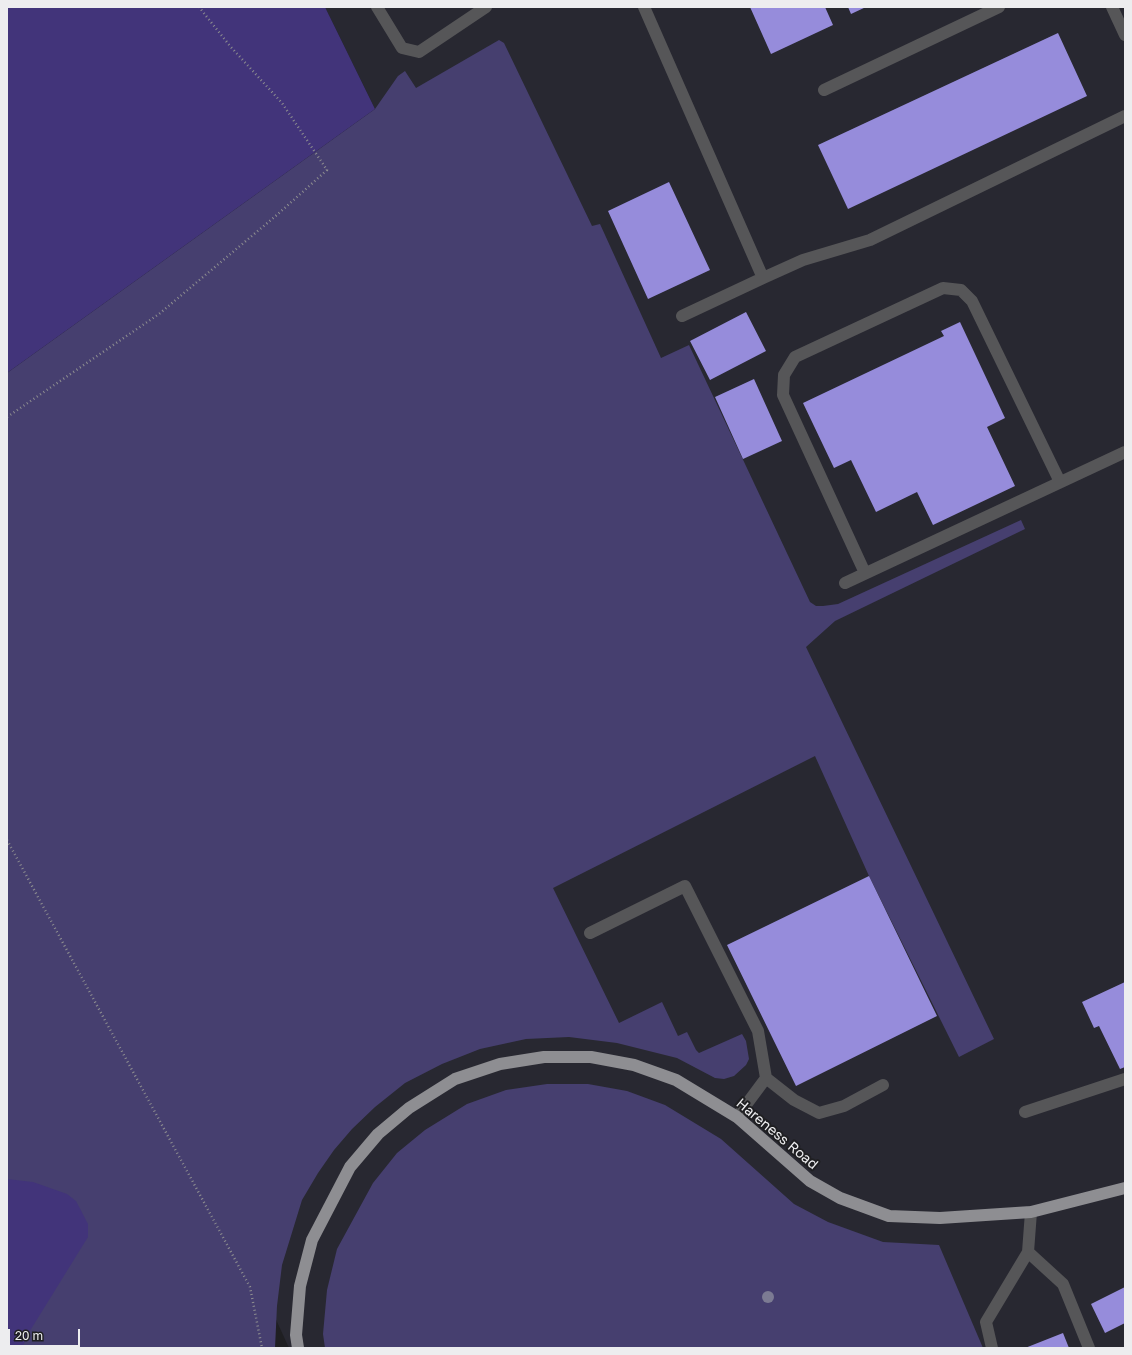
<!DOCTYPE html>
<style>
body{margin:0}
#map{position:relative;width:1132px;height:1355px;overflow:hidden;background:#1f1f22;font-family:"Golos Text",sans-serif}
canvas{display:block}
.frame{position:absolute;inset:0;border:8px solid #ededef;pointer-events:none}
.scale{position:absolute;left:8px;top:1329px;width:72px;height:18px;box-sizing:border-box;border:2px solid #ededef;border-top:0;padding-left:5px;font-size:12px;line-height:14px;white-space:nowrap;color:#ededef;-webkit-text-stroke:3px #1f1f22;paint-order:stroke}
</style>
<div id="map">
<canvas width="1132" height="1355"></canvas>
<div class="frame"></div>
<div class="scale">20 m</div>
</div>
<script>
const ctx = document.querySelector('canvas').getContext('2d');
ctx.lineJoin = 'round';
function fillPath(path, color) {
  ctx.fillStyle = color;
  ctx.fill(path, 'evenodd');
}
function shape(rows) {
  const path = new Path2D();
  for (const r of rows) {
    path.moveTo(r[0], r[1]);
    for (let i = 2; i < r.length; i += 2) path.lineTo(r[i], r[i + 1]);
  }
  return path;
}
function trace(path, color, width, dash) {
  ctx.strokeStyle = color;
  ctx.lineWidth = width;
  ctx.lineCap = dash ? 'butt' : 'round';
  ctx.setLineDash(dash || []);
  ctx.stroke(path);
}
function drawText(font, color, halo, rows, align = 'center') {
  ctx.font = font + ' "Golos Text",sans-serif';
  ctx.lineWidth = 4;
  ctx.setLineDash([]);
  ctx.textBaseline = 'middle';
  ctx.strokeStyle = halo;
  ctx.fillStyle = color;
  for (const [text, x, y, turn = 0] of rows) {
    ctx.save();
    ctx.translate(x, y);
    ctx.rotate((+turn || 0) * Math.PI / 180);
    ctx.textAlign = isNaN(turn) ? turn : align;
    if (halo) ctx.strokeText(text, 0, 0);
    ctx.fillText(text, 0, 0);
    ctx.restore();
  }
}
fillPath(shape([
 [325,7,1125,7,1125,1348,289,1348,262,1289,7,373,375,109]
]), '#282831');
fillPath(shape([
 [499,40,504,43,592,226,600,224,661,358,689,345,810,602,816,606,823,606,838,604,1021,520,1025,529,835,621,806,647,994,1039,959,1057,869,876,815,756,553,888,619,1023,662,1002,678,1036,687,1032,696,1050,699,1053,742,1034,746,1041,749,1059,746,1065,734,1076,724,1079,715,1078,677,1058,617,1043,569,1037,526,1039,480,1049,442,1064,405,1083,375,1107,352,1129,334,1150,318,1173,302,1200,282,1265,277,1306,275,1348,7,1348,7,373,375,109,398,76,405,71,416,88],
 [547,1084,588,1084,627,1091,665,1105,721,1139,794,1204,828,1222,883,1242,939,1245,983,1348,325,1348,323,1334,327,1290,337,1249,373,1183,397,1153,425,1130,467,1104,506,1090]
]), '#463f6f');
fillPath(shape([
 [7,7,325,7,375,109,7,373],
 [7,1179,33,1182,67,1194,76,1201,88,1224,88,1237,28,1334,22,1348,7,1348]
]), '#42347a');
fillPath(shape([
 [750,7,825,7,833,25,771,54],
 [848,7,866,7,851,14],
 [1058,33,1087,96,848,209,818,145],
 [669,182,710,270,648,299,608,211],
 [746,312,766,351,710,380,690,341],
 [960,322,1005,418,987,427,1015,486,933,525,917,492,876,512,851,460,834,468,803,403,944,336,941,331],
 [754,379,782,441,743,459,715,397],
 [869,876,937,1016,796,1086,727,945],
 [1125,982,1125,1067,1120,1069,1099,1026,1094,1028,1082,1002],
 [1125,1287,1125,1323,1105,1333,1091,1304],
 [1063,1333,1069,1348,1025,1348]
]), '#968cdb');
trace(shape([
 [7,417,159,314,278,214,327,170,282,103,230,46,199,7],
 [7,840,250,1287,262,1348]
]), '#8e8e90', 2.5, [1, 3]);
trace(shape([
 [377,7,402,48,419,52,486,7],
 [644,7,763,278,803,260,870,240,1125,116],
 [1112,7,1125,35],
 [824,90,999,7],
 [682,316,763,278],
 [865,573,783,395,784,375,795,357,943,288,961,290,972,301,1060,482],
 [845,583,1125,452],
 [590,933,685,886,758,1031,766,1078,737,1117],
 [766,1078,794,1100,819,1113,844,1106,883,1085],
 [1025,1112,1125,1079],
 [1028,1252,1063,1284,1089,1348],
 [992,1348,986,1322,1028,1252,1031,1212]
]), '#565658', 12);
trace(shape([
 [298,1348,296,1335,300,1286,312,1240,350,1167,378,1134,409,1108,455,1079,500,1064,544,1057,591,1057,634,1065,676,1080,737,1117,810,1181,840,1198,889,1216,940,1218,1031,1212,1125,1188]
]), '#8e8e92', 12);
ctx.fillStyle = '#7c7b93';
for (const [x, y] of [
 [768,1297]
]) {
  ctx.beginPath();
  ctx.arc(x, y, 6, 0, 2 * Math.PI);
  ctx.fill();
}
drawText('14px', '#ededef', '#1f1f22', [
 ["Hareness Road",777,1134,40]
]);
</script>
